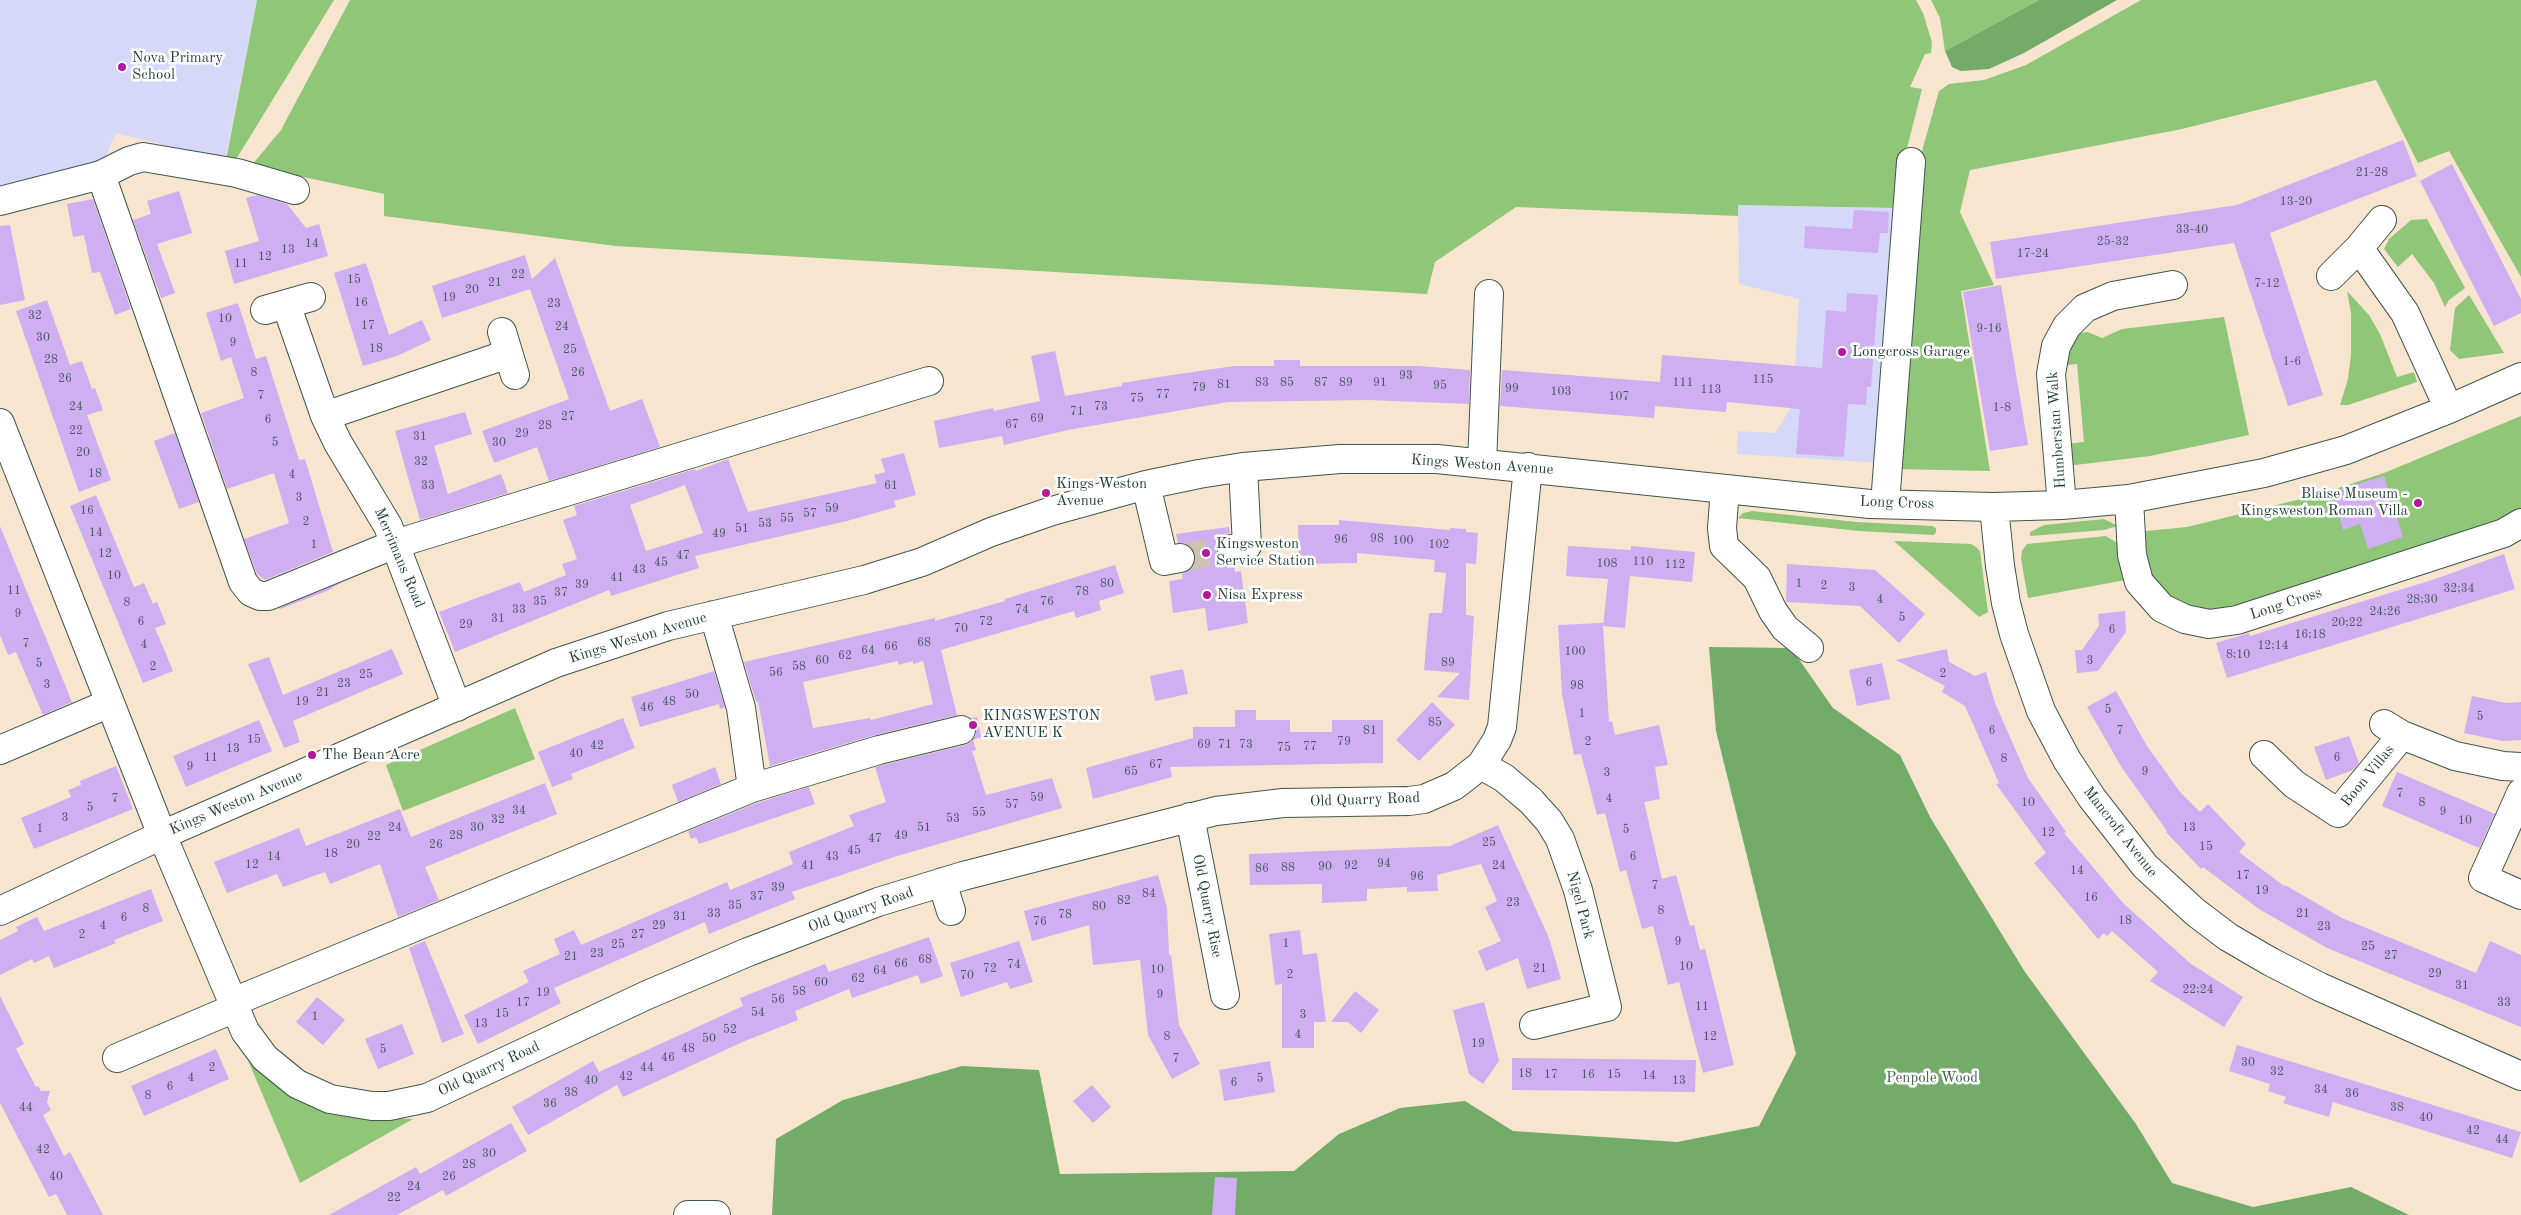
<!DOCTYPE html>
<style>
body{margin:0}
canvas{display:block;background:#f7e5d0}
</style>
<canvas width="2521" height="1215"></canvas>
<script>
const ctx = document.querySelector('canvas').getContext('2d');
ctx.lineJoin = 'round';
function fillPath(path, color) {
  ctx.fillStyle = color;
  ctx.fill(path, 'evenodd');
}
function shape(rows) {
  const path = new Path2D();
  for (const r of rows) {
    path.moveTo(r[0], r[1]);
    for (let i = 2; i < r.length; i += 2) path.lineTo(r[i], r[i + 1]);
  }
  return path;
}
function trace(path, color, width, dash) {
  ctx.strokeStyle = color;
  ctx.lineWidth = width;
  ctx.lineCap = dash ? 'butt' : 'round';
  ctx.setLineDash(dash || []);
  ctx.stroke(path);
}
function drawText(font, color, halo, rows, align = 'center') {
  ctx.font = font + ' "Old Standard TT",serif';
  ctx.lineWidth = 5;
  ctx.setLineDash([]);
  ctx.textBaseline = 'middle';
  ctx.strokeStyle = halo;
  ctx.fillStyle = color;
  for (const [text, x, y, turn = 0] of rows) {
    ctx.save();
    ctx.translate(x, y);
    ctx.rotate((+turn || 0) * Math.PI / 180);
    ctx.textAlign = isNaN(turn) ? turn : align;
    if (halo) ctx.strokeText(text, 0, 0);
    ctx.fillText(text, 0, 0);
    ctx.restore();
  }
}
fillPath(shape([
 [0,0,257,0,225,160,116,133,103,163,0,188],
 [1738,205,1896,208,1882,463,1737,454,1738,431,1775,433,1793,405,1799,299,1739,284]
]), '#d5d8f9');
fillPath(shape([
 [257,0,334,0,235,161,226,160],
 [350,0,1916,0,1923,13,1932,42,1931,53,1925,54,1910,87,1922,89,1907,148,1896,208,1738,205,1738,216,1516,207,1435,262,1427,294,616,246,384,216,384,194,251,166,281,130],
 [1931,0,2039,0,1945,51,1940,18],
 [2141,0,2521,0,2521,277,2449,151,2418,163,2376,80,2182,129,1970,170,1960,212,1994,285,1961,291,1990,471,1895,469,1918,165,1939,91,1949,84,1984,80,2026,65],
 [2427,219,2465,288,2449,300,2445,307,2434,283,2412,254,2398,267,2384,249,2389,239,2411,220],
 [2347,291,2369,315,2380,334,2397,377,2414,372,2417,382,2348,405,2340,405,2348,379,2351,354,2351,313],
 [2469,295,2504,353,2459,359,2450,350,2455,308],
 [2224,317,2249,435,2150,456,2067,466,2066,444,2084,442,2077,364,2059,366,2075,334,2088,332,2102,338,2122,329],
 [2521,416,2521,514,2225,614,2182,610,2149,581,2136,532,2187,527,2317,495,2384,473],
 [1752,511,1857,522,1932,526,1936,528,1936,532,1934,535,1859,531,1738,518,1743,513],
 [2104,519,2118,526,2104,530,2030,536,2030,532,2044,525],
 [2106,536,2122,546,2131,579,2028,598,2021,559,2022,551,2027,544],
 [1894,541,1971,544,1976,547,1980,551,1988,612,1979,617],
 [515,708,535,759,403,811,386,765],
 [247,1058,270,1076,367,1117,413,1119,300,1183]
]), '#8fc678');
fillPath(shape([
 [2039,0,2117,0,2024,53,1989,69,1961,71,1952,67,1945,51],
 [1709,647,1791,648,1833,708,1900,755,1930,817,2025,972,2136,1124,2172,1183,2253,1207,2351,1187,2409,1215,772,1215,776,1139,843,1100,962,1066,1039,1070,1060,1174,1294,1171,1339,1134,1400,1108,1465,1101,1513,1131,1677,1142,1759,1126,1796,1054,1716,731]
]), '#73ab68');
fillPath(shape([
 [2403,140,2417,176,2270,233,2323,395,2288,406,2234,243,1996,279,1990,242,2237,205],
 [2452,164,2521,299,2521,313,2494,326,2420,181],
 [179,191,192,233,157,244,175,293,161,298,133,220,151,214,147,201],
 [258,195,287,204,306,228,319,224,328,256,234,284,225,251,259,241,246,198],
 [93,199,131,309,115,315,100,272,92,273,84,235,73,237,67,204],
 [1854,210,1889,212,1888,233,1880,233,1878,253,1804,248,1805,226,1852,229],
 [10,225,25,300,0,305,0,226],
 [525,255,532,279,555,258,610,411,642,399,660,447,549,481,537,447,494,463,482,431,569,399,530,289,442,318,432,286],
 [366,263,389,335,422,320,431,340,397,356,363,366,334,273],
 [2001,285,2028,445,1990,451,1963,292],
 [1847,293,1878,295,1871,387,1867,387,1866,405,1848,404,1844,457,1796,454,1800,409,1727,402,1726,412,1655,406,1654,418,1500,406,1502,370,1660,382,1662,355,1822,368,1826,310,1846,312],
 [47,300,70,365,82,361,92,389,95,388,103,410,87,415,111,480,79,492,16,311],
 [238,303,256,359,266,356,299,460,305,459,333,552,265,580,257,574,244,539,289,523,274,473,227,489,201,413,244,398,231,357,221,361,206,313],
 [1055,351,1065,396,1122,386,1122,383,1172,375,1234,366,1274,366,1274,360,1300,360,1300,366,1418,366,1470,370,1469,404,1368,400,1228,402,1068,430,1004,445,1002,436,939,448,934,421,993,408,994,411,1040,401,1031,356],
 [465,412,472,434,434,446,448,494,501,474,508,493,420,520,395,431],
 [175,433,199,502,179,509,154,441],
 [904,453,916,495,894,501,896,507,847,521,695,556,699,568,611,596,609,590,455,652,439,612,520,582,524,592,566,575,562,564,577,559,563,520,577,515,574,506,695,469,696,471,728,459,748,512,877,483,874,475,885,472,881,459],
 [685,485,703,533,646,551,630,505],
 [2384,476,2403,537,2368,549,2360,524,2343,530,2331,492],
 [96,495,134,587,144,583,153,604,157,602,166,624,155,628,173,671,143,683,70,506],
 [1339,520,1450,530,1450,528,1466,529,1466,532,1478,533,1476,564,1466,563,1466,615,1474,616,1469,700,1437,697,1460,673,1424,670,1429,613,1442,613,1446,573,1434,572,1435,560,1357,553,1357,563,1299,564,1298,525,1339,525],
 [0,526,72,702,43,715,16,652,8,655,0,635],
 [1229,527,1230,533,1221,538,1217,544,1217,553,1221,560,1227,564,1234,564,1235,572,1241,571,1248,623,1208,631,1205,608,1173,613,1169,581,1183,579,1182,574,1190,570,1195,564,1195,556,1192,548,1186,543,1178,543,1176,534],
 [1568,546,1631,550,1631,546,1695,552,1692,582,1630,576,1625,628,1603,626,1609,722,1612,721,1615,735,1659,725,1668,765,1655,767,1660,799,1644,802,1662,879,1676,875,1690,926,1694,925,1700,950,1705,949,1734,1065,1703,1073,1679,982,1668,985,1653,926,1642,929,1626,870,1620,872,1605,813,1597,815,1581,754,1574,755,1562,694,1558,625,1603,623,1603,626,1608,579,1566,576],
 [2504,554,2515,589,2227,678,2216,643,2249,633,2250,636,2435,579],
 [1787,564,1875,570,1925,614,1899,643,1860,606,1786,602],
 [1115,565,1124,593,1099,601,1101,610,1076,618,1074,611,941,650,957,715,875,735,770,766,758,701,756,702,744,662,935,618,935,621,1005,601,1005,599],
 [898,661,898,665,913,661,913,664,923,661,933,704,871,720,870,718,813,728,803,682],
 [342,582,327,591,280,609,279,608],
 [2125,611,2126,632,2098,671,2077,673,2075,650,2082,650,2099,626,2098,614],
 [392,649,403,674,293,721,300,742,284,748,248,664,269,657,283,695],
 [1947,649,1949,662,1975,676,1986,672,1995,703,2028,778,2066,832,2064,833,2098,873,2123,903,2191,964,2243,997,2224,1027,2150,981,2158,972,2112,931,2107,936,2104,933,2098,939,2034,863,2046,853,1996,784,1999,783,1965,706,1942,692,1945,686,1896,660],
 [1882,663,1890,699,1857,706,1849,670],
 [1183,669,1188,694,1155,701,1150,676],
 [714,671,725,707,720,709,719,704,640,727,631,697],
 [2116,691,2147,746,2180,792,2200,812,2208,804,2246,844,2239,852,2284,886,2285,885,2342,918,2476,973,2490,941,2521,955,2521,1027,2327,948,2259,909,2203,867,2201,869,2166,832,2167,831,2122,768,2087,707],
 [2472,696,2506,703,2521,702,2521,740,2502,741,2464,733],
 [1432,702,1455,725,1419,761,1396,740],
 [1235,710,1256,710,1256,720,1290,720,1290,732,1332,732,1332,720,1383,720,1383,763,1170,767,1172,777,1093,799,1086,768,1193,738,1193,727,1235,727],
 [977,717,981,737,973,740,976,750,972,751,986,795,1052,778,1062,808,894,857,792,892,795,899,709,934,705,922,554,988,561,1003,478,1044,464,1015,529,982,523,971,560,954,554,939,574,930,581,945,727,882,730,890,793,864,789,852,854,826,849,815,886,802,875,767,965,745,971,742,976,735,976,726,971,718],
 [623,718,635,748,571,774,573,779,552,787,538,752],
 [259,720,272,751,186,787,173,756],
 [2349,736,2359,763,2353,770,2326,780,2314,747],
 [116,766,133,809,34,849,21,818,71,797,68,790,81,785,80,781],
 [715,767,721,784,678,802,672,785],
 [2397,772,2495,814,2479,848,2382,806],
 [545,783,557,814,425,867,439,900,398,917,380,864,330,884,325,872,283,887,277,874,227,893,214,862,299,828,306,846,400,809,411,837],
 [809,787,815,804,699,844,696,837,691,839,688,831,757,803],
 [1498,825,1549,938,1561,979,1527,989,1518,958,1486,971,1478,951,1501,941,1485,907,1497,901,1481,864,1437,875,1438,891,1407,892,1407,887,1367,889,1367,901,1322,903,1322,884,1250,885,1249,854,1450,846],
 [1158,875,1167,908,1169,955,1171,955,1179,1025,1200,1064,1172,1079,1148,1035,1140,960,1093,965,1089,925,1032,941,1024,911],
 [151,889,163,921,114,940,116,943,54,968,49,956,34,963,32,959,0,975,0,940,18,931,16,927,37,917,44,931],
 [1300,930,1303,955,1317,953,1326,1022,1314,1022,1314,1048,1282,1048,1282,984,1275,985,1269,934],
 [929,937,943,976,921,984,918,975,852,998,849,989,795,1011,798,1020,745,1041,623,1097,617,1085,528,1135,512,1107,593,1061,599,1072,743,1006,740,998,825,964,829,972],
 [425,941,464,1034,442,1043,409,948],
 [1019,941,1033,982,1010,989,1007,982,961,997,950,963],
 [1355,991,1379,1010,1361,1033,1348,1022,1331,1022],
 [0,996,24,1044,16,1049,36,1087,38,1086,41,1091,50,1091,47,1102,51,1110,43,1115,64,1156,70,1152,103,1215,67,1215,56,1194,49,1197,0,1103],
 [317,997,345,1020,323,1045,296,1022],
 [1484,1002,1499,1061,1483,1084,1469,1074,1453,1010],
 [402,1024,414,1054,378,1069,365,1039],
 [2237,1045,2521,1132,2512,1158,2333,1102,2329,1117,2283,1103,2286,1097,2268,1091,2270,1084,2229,1071],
 [216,1049,229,1079,144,1116,131,1086],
 [1512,1058,1696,1060,1695,1092,1512,1090],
 [1270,1061,1275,1092,1224,1101,1219,1070],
 [1092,1085,1111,1107,1093,1123,1073,1101],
 [511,1123,527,1151,446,1196,443,1190,397,1215,329,1215,416,1167,420,1174],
 [1215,1177,1237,1178,1235,1215,1212,1215]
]), '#d0aef2');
trace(shape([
 [1180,558,1232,549]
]), '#ccc3b1', 28, [28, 14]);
const minor = shape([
 [101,175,243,582,251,592,260,596,268,596,395,544,929,381],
 [0,201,101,175,129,161,143,157,237,173,295,190],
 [2359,248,2405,313,2449,409],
 [2331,276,2359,248,2382,220],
 [286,304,325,416,338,443,388,526,457,707],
 [265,310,311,297],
 [502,332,515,375],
 [325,416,508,354],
 [0,423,162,835,245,1031,265,1058,297,1084,330,1099,372,1106,389,1106,427,1098,647,995,748,952,878,902,963,876,1216,811,1283,803,1409,801,1424,799,1454,786,1481,765,1497,740,1502,727,1528,467],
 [1482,463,1489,294],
 [1146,485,1164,561,1180,558],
 [1725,489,1722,528,1724,546,1757,578,1773,611,1785,628,1809,648],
 [2129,499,2132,555,2139,582,2162,608,2185,619,2209,624,2237,620,2504,533,2521,523],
 [1885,504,1911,162],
 [2062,505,2051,374,2056,346,2067,326,2085,308,2113,296,2173,285],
 [1994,507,2000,566,2006,603,2014,634,2041,711,2067,760,2092,798,2145,866,2195,912,2228,937,2271,962,2320,987,2521,1076],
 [1232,549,1247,546,1243,467],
 [714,615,741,708,752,788],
 [2384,724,2402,735,2455,756,2503,766,2521,767],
 [0,750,110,703],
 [2264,755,2294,784,2338,813,2402,735],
 [1481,765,1504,778,1531,801,1549,821,1560,839,1578,890,1607,1007,1534,1025],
 [2521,793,2483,878,2521,895],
 [1190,817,1225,995],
 [942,882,951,911],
 [0,911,162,835,556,663,668,626,864,580,922,562,991,532,1052,511,1146,485,1199,474,1243,467,1340,459,1437,459,1870,504,1994,507,2062,505,2129,499,2264,473,2346,450,2449,409,2521,377],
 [233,1002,752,788,879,750,961,730],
 [117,1058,235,1008],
 [688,1215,716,1215]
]);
trace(minor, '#3f564b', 30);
trace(minor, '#fff', 28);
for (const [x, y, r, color] of [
 [122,67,5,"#b5179e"],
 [1842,352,5,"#b5179e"],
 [1046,493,5,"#b5179e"],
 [2418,503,5,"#b5179e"],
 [1206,553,5,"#b5179e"],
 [1207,595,5,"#b5179e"],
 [973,725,5,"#b5179e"],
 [312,755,5,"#b5179e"]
]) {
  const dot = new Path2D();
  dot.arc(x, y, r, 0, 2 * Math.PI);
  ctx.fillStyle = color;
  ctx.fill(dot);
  trace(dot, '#fff', 2);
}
drawText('12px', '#4b5964', null, [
 ["21-28",2372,173],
 ["13-20",2296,202],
 ["33-40",2192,230],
 ["25-32",2113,242],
 ["14",312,244],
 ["13",288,250],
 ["17-24",2033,254],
 ["12",265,257],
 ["11",241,264],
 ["22",518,275],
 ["15",354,280],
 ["21",495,283],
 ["7-12",2267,284],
 ["20",472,290],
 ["19",449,298],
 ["16",361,303],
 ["23",554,304],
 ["32",35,316],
 ["10",225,319],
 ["17",368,326],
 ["24",562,327],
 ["9-16",1989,329],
 ["30",43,338],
 ["9",233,343],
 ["18",376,349],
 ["25",570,350],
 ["28",51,360],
 ["1-6",2292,362],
 ["8",254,373],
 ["26",578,373],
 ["93",1406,376],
 ["26",65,379],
 ["115",1763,380],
 ["83",1262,383],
 ["85",1287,383],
 ["87",1321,383],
 ["89",1346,383],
 ["91",1380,383],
 ["111",1683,383],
 ["81",1224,385],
 ["95",1440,386],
 ["79",1199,388],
 ["99",1512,389],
 ["113",1711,390],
 ["103",1561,392],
 ["77",1163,395],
 ["7",261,396],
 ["107",1619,397],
 ["75",1137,399],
 ["24",76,407],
 ["73",1101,407],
 ["1-8",2002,408],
 ["71",1077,412],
 ["27",568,417],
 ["69",1037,419],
 ["6",268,420],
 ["67",1012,425],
 ["28",545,426],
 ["22",76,431],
 ["29",522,434],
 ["31",420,437],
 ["5",275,443],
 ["30",499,443],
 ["20",83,453],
 ["32",421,462],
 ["18",95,474],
 ["4",292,475],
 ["33",428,486],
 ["61",891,486],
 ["3",299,498],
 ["59",832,509],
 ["16",87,511],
 ["57",810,514],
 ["55",787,519],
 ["2",306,522],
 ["53",765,524],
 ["51",742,529],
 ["14",96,533],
 ["49",719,534],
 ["98",1377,539],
 ["96",1341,540],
 ["100",1403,541],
 ["1",314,545],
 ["102",1439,545],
 ["12",105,554],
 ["47",683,556],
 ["110",1643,562],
 ["45",661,563],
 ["108",1607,564],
 ["112",1675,565],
 ["43",639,570],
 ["10",114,576],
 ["41",617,578],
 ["80",1107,584],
 ["1",1799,584],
 ["39",582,585],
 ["2",1824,586],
 ["3",1852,588],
 ["32;34",2459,589],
 ["11",14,591],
 ["78",1082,592],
 ["37",561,593],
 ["4",1880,600],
 ["28;30",2422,600],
 ["35",540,602],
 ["76",1047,602],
 ["8",127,603],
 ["33",519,610],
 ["74",1022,610],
 ["24;26",2385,612],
 ["9",18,614],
 ["5",1902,618],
 ["31",498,619],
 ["6",141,622],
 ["72",986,622],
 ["20;22",2347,623],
 ["29",466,625],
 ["70",961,629],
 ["6",2112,630],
 ["16;18",2310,635],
 ["68",924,643],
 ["7",26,644],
 ["4",144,645],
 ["12;14",2273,646],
 ["66",891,647],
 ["64",868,651],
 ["100",1575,652],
 ["8;10",2238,655],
 ["62",845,656],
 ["60",822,661],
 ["3",2090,661],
 ["89",1448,663],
 ["5",39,664],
 ["2",153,667],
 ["58",799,667],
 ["56",776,673],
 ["2",1943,674],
 ["25",366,675],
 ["6",1869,683],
 ["23",344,684],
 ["3",47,685],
 ["98",1577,686],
 ["21",323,693],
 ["50",692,695],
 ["19",302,702],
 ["48",669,702],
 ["46",647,708],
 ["5",2108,710],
 ["1",1582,714],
 ["5",2480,717],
 ["85",1435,723],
 ["81",1370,731],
 ["6",1992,731],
 ["7",2120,731],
 ["15",254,740],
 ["79",1344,742],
 ["2",1588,742],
 ["69",1204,745],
 ["71",1225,745],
 ["73",1246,745],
 ["42",597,746],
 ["77",1310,747],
 ["75",1284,748],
 ["13",233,749],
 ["40",576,754],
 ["11",211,758],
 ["6",2337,758],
 ["8",2004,759],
 ["67",1156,765],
 ["9",190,767],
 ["65",1131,772],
 ["9",2145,772],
 ["3",1607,773],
 ["7",2400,794],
 ["59",1037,798],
 ["7",115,799],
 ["4",1609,799],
 ["10",2028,803],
 ["8",2422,803],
 ["57",1012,805],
 ["5",90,808],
 ["34",519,811],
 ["9",2443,812],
 ["55",979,813],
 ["3",65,818],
 ["53",953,819],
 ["32",498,820],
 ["10",2465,821],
 ["24",395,828],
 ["30",477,828],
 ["51",924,828],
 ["13",2189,828],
 ["1",40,829],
 ["5",1626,830],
 ["12",2048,833],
 ["28",456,836],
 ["49",901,836],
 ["22",374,837],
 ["47",875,839],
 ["25",1489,843],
 ["20",353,845],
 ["26",436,845],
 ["15",2206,847],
 ["45",854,851],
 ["18",331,854],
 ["14",274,857],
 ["43",832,857],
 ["6",1633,857],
 ["94",1384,864],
 ["12",252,865],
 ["41",808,866],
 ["92",1351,866],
 ["24",1499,866],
 ["90",1325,867],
 ["88",1288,868],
 ["86",1262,869],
 ["14",2077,871],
 ["17",2243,876],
 ["96",1417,877],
 ["7",1655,886],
 ["39",778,888],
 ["19",2262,891],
 ["84",1149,894],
 ["37",757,897],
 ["16",2091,898],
 ["82",1124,901],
 ["23",1513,903],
 ["35",735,906],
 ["80",1099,907],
 ["8",146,909],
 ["8",1661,911],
 ["33",714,914],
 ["21",2303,914],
 ["78",1065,915],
 ["31",680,917],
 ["6",124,918],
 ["18",2125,921],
 ["76",1040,922],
 ["4",103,926],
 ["29",659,926],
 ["23",2324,927],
 ["2",82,935],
 ["27",638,935],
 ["9",1678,942],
 ["1",1286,944],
 ["25",618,945],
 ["25",2368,947],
 ["23",597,954],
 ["27",2391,956],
 ["21",571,957],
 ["68",925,960],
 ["66",901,964],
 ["74",1014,965],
 ["10",1686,967],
 ["72",990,969],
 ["21",1540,969],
 ["10",1157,970],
 ["64",880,971],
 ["29",2435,974],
 ["2",1290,975],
 ["70",967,976],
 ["62",858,979],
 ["60",821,983],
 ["31",2462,986],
 ["22;24",2198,990],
 ["58",799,992],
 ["19",543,993],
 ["9",1160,995],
 ["56",778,1000],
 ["17",523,1003],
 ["33",2504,1003],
 ["11",1702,1007],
 ["54",758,1013],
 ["15",502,1014],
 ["3",1303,1015],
 ["1",315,1017],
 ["13",481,1024],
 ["52",730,1030],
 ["4",1298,1035],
 ["8",1167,1037],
 ["12",1710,1037],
 ["50",709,1039],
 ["19",1478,1044],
 ["48",688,1049],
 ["5",383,1050],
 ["46",668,1058],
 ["7",1176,1059],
 ["30",2248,1063],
 ["2",212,1068],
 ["44",647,1068],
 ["32",2277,1072],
 ["18",1525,1074],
 ["17",1551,1075],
 ["16",1588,1075],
 ["15",1614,1075],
 ["14",1649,1076],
 ["42",626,1077],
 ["4",191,1078],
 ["5",1260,1079],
 ["40",591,1081],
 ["13",1679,1081],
 ["6",1234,1083],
 ["6",170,1087],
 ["34",2321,1090],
 ["38",571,1093],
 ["36",2352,1094],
 ["8",148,1096],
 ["36",550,1104],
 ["44",26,1108],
 ["38",2397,1108],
 ["40",2426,1118],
 ["42",2473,1131],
 ["44",2502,1140],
 ["42",43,1150],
 ["30",489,1154],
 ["28",469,1165],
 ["40",56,1177],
 ["26",449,1177],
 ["24",414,1187],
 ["22",394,1198]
]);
drawText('15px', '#1f3d34', '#fff', [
 ["Nova Primary",132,58],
 ["School",132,75],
 ["Longcross Garage",1852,352],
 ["Kings Weston",1056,484],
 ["Avenue",1056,501],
 ["Blaise Museum -",2408,494,"right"],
 ["Kingsweston Roman Villa",2408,511,"right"],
 ["Kingsweston",1216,544],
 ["Service Station",1216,561],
 ["Nisa Express",1217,595],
 ["KINGSWESTON",983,716],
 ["AVENUE K",983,733],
 ["The Bean Acre",322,755]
], 'left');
drawText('15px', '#1f3d34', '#fff', [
 ["Humberstan Walk",2057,430,-94],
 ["Kings Weston Avenue",1482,465,4],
 ["Long Cross",1897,503,2],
 ["Merrimans Road",399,558,67],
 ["Long Cross",2286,604,-18],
 ["Kings Weston Avenue",638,638,-17],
 ["Boon Villas",2368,776,-51],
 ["Old Quarry Road",1365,800,-2],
 ["Kings Weston Avenue",236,803,-23],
 ["Mancroft Avenue",2120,832,52],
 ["Nigel Park",1580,905,75],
 ["Old Quarry Rise",1207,906,79],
 ["Old Quarry Road",861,910,-19],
 ["Old Quarry Road",489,1069,-25]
]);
drawText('15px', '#416648', '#fff', [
 ["Penpole Wood",1932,1078]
]);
</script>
